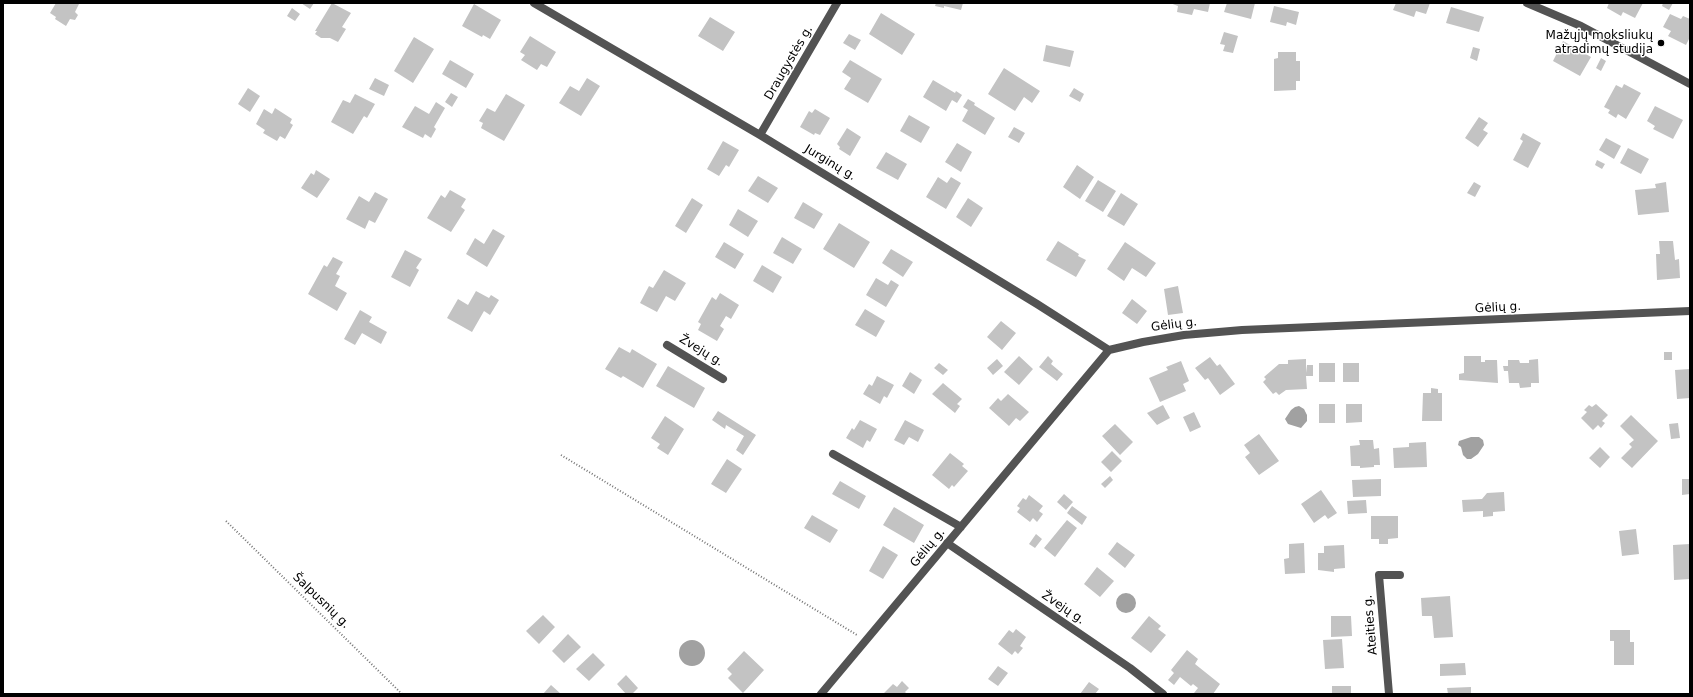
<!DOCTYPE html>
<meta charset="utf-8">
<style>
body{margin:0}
#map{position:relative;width:1693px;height:697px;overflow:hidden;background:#fff;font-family:"DejaVu Sans",sans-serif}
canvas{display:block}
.frame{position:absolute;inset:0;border:4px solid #000;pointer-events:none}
</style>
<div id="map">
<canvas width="1693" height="697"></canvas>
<div class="frame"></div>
</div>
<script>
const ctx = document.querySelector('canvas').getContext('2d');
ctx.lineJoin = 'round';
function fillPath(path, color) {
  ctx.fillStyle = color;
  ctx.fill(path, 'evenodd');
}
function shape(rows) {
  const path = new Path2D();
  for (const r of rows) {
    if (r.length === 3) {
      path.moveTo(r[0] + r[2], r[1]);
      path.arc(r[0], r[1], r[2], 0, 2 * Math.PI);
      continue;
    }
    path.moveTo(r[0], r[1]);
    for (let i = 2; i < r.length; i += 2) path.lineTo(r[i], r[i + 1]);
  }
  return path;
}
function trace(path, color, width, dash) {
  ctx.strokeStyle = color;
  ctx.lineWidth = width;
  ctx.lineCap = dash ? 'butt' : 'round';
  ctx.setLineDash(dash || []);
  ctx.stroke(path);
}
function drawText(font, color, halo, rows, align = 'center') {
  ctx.font = font + ' "DejaVu Sans",sans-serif';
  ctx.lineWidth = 3;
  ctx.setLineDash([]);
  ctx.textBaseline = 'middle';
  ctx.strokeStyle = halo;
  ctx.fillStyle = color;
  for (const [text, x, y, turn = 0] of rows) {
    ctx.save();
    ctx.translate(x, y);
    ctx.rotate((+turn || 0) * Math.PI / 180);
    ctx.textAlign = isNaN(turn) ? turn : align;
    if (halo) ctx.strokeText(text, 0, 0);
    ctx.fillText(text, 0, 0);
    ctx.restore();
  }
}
fillPath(shape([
 [1299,406,1304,409,1307,415,1307,421,1301,428,1288,424,1285,419,1291,410,1295,407],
 [1471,437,1479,437,1483,440,1484,445,1478,454,1471,459,1467,459,1463,455,1461,447,1458,445,1459,441],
 [1126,603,10],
 [692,653,13]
]), '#a1a1a1');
fillPath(shape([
 [56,3,79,4,75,12,78,15,75,20,70,19,66,26,55,19,56,17,50,13],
 [301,3,314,3,310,9],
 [332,3,351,13,342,27,346,29,338,42,330,38,321,38,315,34,317,31,315,31],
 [936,3,963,3,961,10,944,6,944,8,935,6],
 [1170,3,1210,3,1208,12,1194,9,1192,15,1177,12,1178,6],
 [1227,3,1255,3,1251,19,1224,12],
 [1396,3,1430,3,1426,14,1416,11,1414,17,1393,10],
 [1609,3,1643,3,1635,18,1623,12,1621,16,1607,8],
 [1663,3,1673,3,1669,10,1662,6],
 [474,4,501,20,490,39,483,35,482,37,462,26],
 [1274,6,1299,12,1296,25,1287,22,1286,26,1270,22],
 [1451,7,1484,17,1479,32,1446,23],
 [292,8,300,14,295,21,287,16],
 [881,13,915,34,902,55,869,34],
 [1670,14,1681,19,1683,16,1690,19,1690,37,1686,45,1668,36,1671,31,1663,27],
 [710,17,735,32,723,51,698,36],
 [1224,32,1238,36,1233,53,1223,51,1225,45,1220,44],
 [849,34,861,40,855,50,843,43],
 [530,36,556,52,547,67,541,64,537,70,521,60,525,55,520,52],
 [414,37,434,49,413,83,394,71],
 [1563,41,1591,57,1580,76,1553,61],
 [1046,45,1074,51,1070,67,1043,61],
 [1473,47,1480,49,1477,61,1470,58],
 [1278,52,1296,52,1296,61,1300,61,1300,81,1296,81,1296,90,1274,91,1274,59,1278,58],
 [1601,58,1606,61,1601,71,1596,68],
 [450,60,474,74,466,88,442,74],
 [850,60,882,79,868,103,844,89,851,78,842,72],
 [1004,68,1040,91,1032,103,1024,97,1015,111,988,94],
 [375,78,389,85,384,96,369,89],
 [587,78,600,86,581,116,559,103,570,86,579,91],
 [933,80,955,93,956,91,962,95,957,103,952,100,946,111,923,97],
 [1624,84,1641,93,1626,119,1618,114,1616,118,1608,113,1610,110,1604,107,1616,85,1622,88],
 [248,88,260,96,250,112,238,104],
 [1074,88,1084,94,1080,102,1069,96],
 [451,93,458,97,452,107,445,102],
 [355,94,375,104,367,118,364,116,353,134,331,122,343,100,350,103],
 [506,94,525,105,504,141,481,128,483,123,479,121,487,108,495,112],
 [968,99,975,103,974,105,995,118,985,135,962,121,968,110,963,107],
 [436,102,445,108,434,127,436,129,431,138,425,134,423,138,402,127,415,106,429,114],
 [1655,106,1683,120,1673,139,1653,129,1655,126,1647,121],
 [275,108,292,119,290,123,293,125,285,139,280,136,277,141,263,133,265,130,256,124,264,109,272,114],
 [815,109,830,118,820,135,815,133,814,135,800,127,809,111,812,113],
 [909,115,930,127,921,143,900,131],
 [1479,117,1488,123,1483,130,1488,133,1478,147,1465,138],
 [1014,127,1025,133,1019,143,1008,137],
 [847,128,861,137,850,156,839,149,840,147,837,144],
 [1523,133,1541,143,1528,168,1513,160,1523,141,1520,139],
 [1606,138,1621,146,1614,159,1599,150],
 [723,141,739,150,729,167,726,165,719,176,707,169],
 [957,143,972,152,961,172,945,162],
 [1628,148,1649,159,1641,174,1620,163],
 [886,152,907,164,898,180,876,168],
 [1597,160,1605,164,1602,169,1595,165],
 [1077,165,1094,177,1080,199,1063,187],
 [316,170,330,179,317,198,301,188,311,173,314,175],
 [758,176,778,188,768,203,748,191],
 [938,177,947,183,951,177,961,183,946,209,926,197],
 [1098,180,1116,191,1103,212,1085,201],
 [1474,182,1481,186,1475,197,1467,193],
 [1666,182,1669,212,1638,215,1635,190,1656,188,1655,184],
 [450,190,466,199,461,207,465,210,451,232,427,218,441,195,445,198],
 [375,192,388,199,375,223,369,220,365,229,346,219,359,196,369,202],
 [1121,193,1138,204,1124,226,1107,216],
 [692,198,703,205,686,233,675,226],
 [968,198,983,208,971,227,956,217],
 [803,202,823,214,814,229,794,218],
 [738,209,758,221,748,237,729,225],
 [839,223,870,242,854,268,823,249],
 [493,229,505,236,487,267,466,254,475,238,484,244],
 [782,237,802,249,793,264,773,253],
 [1058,241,1079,254,1078,256,1086,260,1076,277,1046,260],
 [1659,241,1673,241,1675,260,1679,259,1680,278,1657,280,1656,254,1660,254],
 [724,242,744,254,735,269,715,257],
 [1125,242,1156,263,1146,277,1132,268,1124,281,1107,269],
 [891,249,913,262,903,277,882,263],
 [405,250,422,259,416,268,419,270,410,287,391,277],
 [333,257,343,262,336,274,340,276,335,286,347,293,337,311,308,294,324,265,327,267],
 [762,265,782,277,773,293,753,281],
 [664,270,686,283,675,301,666,296,657,312,640,303,649,286,653,288],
 [876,278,888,285,891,280,899,285,886,307,866,295],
 [1178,286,1183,313,1168,315,1164,289],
 [476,291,489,298,491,295,499,300,490,315,484,311,472,332,447,318,458,299,468,305],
 [720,293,739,305,731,319,726,316,720,326,724,329,717,341,698,330,701,324,698,322,712,297,716,300],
 [1132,299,1147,311,1137,324,1122,313],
 [865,309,885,321,876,337,855,325],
 [360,310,372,317,369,322,387,332,381,344,362,333,355,345,344,339],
 [1001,321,1016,333,1002,350,987,337],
 [619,347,630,353,632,349,657,364,643,388,623,376,621,378,605,369],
 [1664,352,1672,352,1672,360,1664,360],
 [1019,356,1033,369,1019,385,1004,372],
 [1048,356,1053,361,1051,364,1063,374,1057,381,1039,367],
 [1464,356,1481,356,1481,362,1485,362,1485,360,1497,360,1498,383,1459,380,1459,374,1464,373],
 [1210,357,1217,366,1220,364,1235,384,1220,395,1208,378,1205,380,1195,368],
 [997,359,1003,366,993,375,987,368],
 [1306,359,1306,373,1307,365,1313,365,1313,376,1306,376,1307,389,1286,390,1279,395,1276,392,1273,394,1263,382,1266,379,1264,377,1279,364,1288,364,1288,360],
 [1538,359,1539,383,1531,383,1531,387,1520,388,1519,383,1509,383,1508,371,1504,371,1503,366,1508,366,1508,360,1519,360,1520,363,1529,363,1529,360],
 [1181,361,1189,381,1183,384,1186,391,1160,402,1149,378,1168,370,1166,367],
 [939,363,948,370,943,375,934,368],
 [1319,363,1335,363,1335,382,1319,382],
 [1343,363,1359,363,1359,382,1343,382],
 [668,366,705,388,694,408,656,386],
 [1690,369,1690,398,1677,399,1675,370],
 [910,372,922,380,914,394,902,386],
 [877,376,894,385,887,398,884,396,880,404,863,394,869,384,872,386],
 [943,383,962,399,957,404,960,406,955,413,932,394],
 [1431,388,1438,389,1438,393,1442,393,1442,421,1422,421,1423,393,1431,393],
 [1008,394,1029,412,1020,421,1016,418,1009,426,989,408,998,398,1001,401],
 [1319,404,1335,404,1335,423,1319,423],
 [1346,404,1362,404,1362,422,1346,423],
 [1596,404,1608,415,1602,421,1605,423,1601,428,1598,425,1593,430,1581,418,1587,412,1584,410,1589,405,1592,407],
 [1163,405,1170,418,1157,425,1147,413],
 [718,411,756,435,743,455,736,450,744,436,726,425,725,429,712,420],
 [1194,412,1201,427,1190,432,1183,417],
 [1631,415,1658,441,1632,468,1621,458,1632,447,1629,444,1634,440,1620,426],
 [665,416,684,429,668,455,657,448,660,444,651,438],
 [860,420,877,429,870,442,867,440,863,448,846,438,852,428,854,430],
 [905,420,924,430,918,442,909,437,904,445,894,440],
 [1678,423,1680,438,1671,439,1669,424],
 [1115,424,1133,442,1120,455,1102,436],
 [1259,434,1279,461,1259,475,1245,457,1250,453,1244,445],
 [1359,440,1373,440,1374,449,1379,448,1380,465,1374,465,1374,467,1360,468,1360,466,1351,466,1350,446,1360,445],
 [1426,442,1427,467,1394,468,1393,448,1409,447,1409,443],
 [1600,447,1610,457,1600,468,1589,458],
 [1112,451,1122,461,1111,472,1101,462],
 [950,453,964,464,962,466,968,471,954,487,952,485,949,489,932,475],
 [727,459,742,469,726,493,711,484],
 [1110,476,1113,480,1105,488,1101,484],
 [1381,479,1381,496,1353,497,1352,480],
 [1682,479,1690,479,1690,494,1682,495],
 [840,481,866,496,859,509,832,494],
 [1321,490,1337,513,1328,519,1325,515,1314,523,1301,504],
 [1504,492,1505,511,1493,512,1493,516,1483,517,1483,511,1463,512,1462,500,1482,499,1487,493],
 [1064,494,1073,502,1066,510,1057,502],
 [1029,495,1043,506,1039,511,1043,514,1037,522,1033,518,1030,522,1017,512,1020,508,1017,506,1023,498,1026,500],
 [1366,500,1367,513,1348,514,1347,501],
 [1072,506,1087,517,1082,525,1067,513],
 [894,507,924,525,914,543,883,525],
 [812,515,838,530,830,543,804,528],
 [1371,516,1398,516,1398,538,1388,539,1388,544,1379,544,1379,539,1371,539],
 [1067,520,1077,528,1055,557,1044,548],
 [1636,529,1639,554,1622,556,1619,531],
 [1036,534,1042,539,1035,548,1029,544],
 [1117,542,1135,555,1125,568,1108,554],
 [1304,543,1305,573,1285,574,1284,559,1289,558,1289,544],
 [1690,544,1690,579,1674,580,1673,545],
 [1344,545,1345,568,1334,569,1334,572,1318,570,1318,553,1324,553,1324,546],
 [883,546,898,555,883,579,869,571],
 [1097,567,1114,581,1100,597,1084,584],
 [1450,596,1453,637,1434,638,1432,616,1422,616,1421,598],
 [543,615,555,627,539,644,526,631],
 [1149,616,1161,626,1158,629,1166,635,1151,653,1131,638],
 [1331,616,1351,616,1352,636,1331,637],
 [1016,629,1026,637,1020,646,1023,648,1018,654,1015,651,1012,655,998,644,1009,630,1013,633],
 [1610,630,1630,630,1630,642,1634,642,1634,665,1614,665,1614,641,1610,641],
 [568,634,581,647,564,663,552,651],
 [1342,639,1344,668,1325,669,1323,640],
 [1187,650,1198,659,1195,664,1220,684,1213,694,1195,694,1194,693,1198,688,1193,684,1191,686,1180,677,1174,685,1168,680,1174,673,1171,670],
 [744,651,764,670,743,693,728,678,732,674,727,669],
 [593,653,605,665,589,681,576,669],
 [1465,663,1466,675,1440,676,1440,664],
 [998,666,1008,673,998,686,988,679],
 [626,675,638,688,632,694,626,694,617,684],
 [902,681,909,688,905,692,907,694,883,694,893,684,897,687],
 [1089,682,1099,689,1095,694,1080,694],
 [551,685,561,694,543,694],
 [1332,686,1351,686,1351,694,1332,694],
 [1471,687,1471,694,1448,694,1447,688]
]), '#c3c3c3');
trace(shape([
 [561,455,857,635],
 [226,521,402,694]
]), '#757575', 2, [1, 2]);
trace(shape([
 [534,3,760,135,1037,304,1109,350],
 [1527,3,1581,26,1690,84],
 [760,135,837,3],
 [667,345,723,379],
 [833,454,961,527],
 [947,543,1130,668,1163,694],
 [821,694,1109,350,1143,342,1184,335,1242,330,1690,311],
 [1389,694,1379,575,1400,575]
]), '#535353', 8);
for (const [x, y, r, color] of [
 [1661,43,4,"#000"]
]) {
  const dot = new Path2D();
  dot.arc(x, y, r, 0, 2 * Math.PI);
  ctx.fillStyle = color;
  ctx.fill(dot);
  trace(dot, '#fff', 1.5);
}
drawText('12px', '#000', '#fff', [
 ["Mažųjų moksliukų",1653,36],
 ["atradimų studija",1653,50]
], 'right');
drawText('12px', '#000', '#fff', [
 ["Draugystės g.",789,63,-60],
 ["Jurginų g.",830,163,31],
 ["Gėlių g.",1498,308,-3],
 ["Gėlių g.",1174,325,-7],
 ["Žvejų g.",701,351,31],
 ["Gėlių g.",928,548,-50],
 ["Šalpusnių g.",321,601,44],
 ["Žvejų g.",1063,608,34],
 ["Ateities g.",1371,625,-95]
]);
</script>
